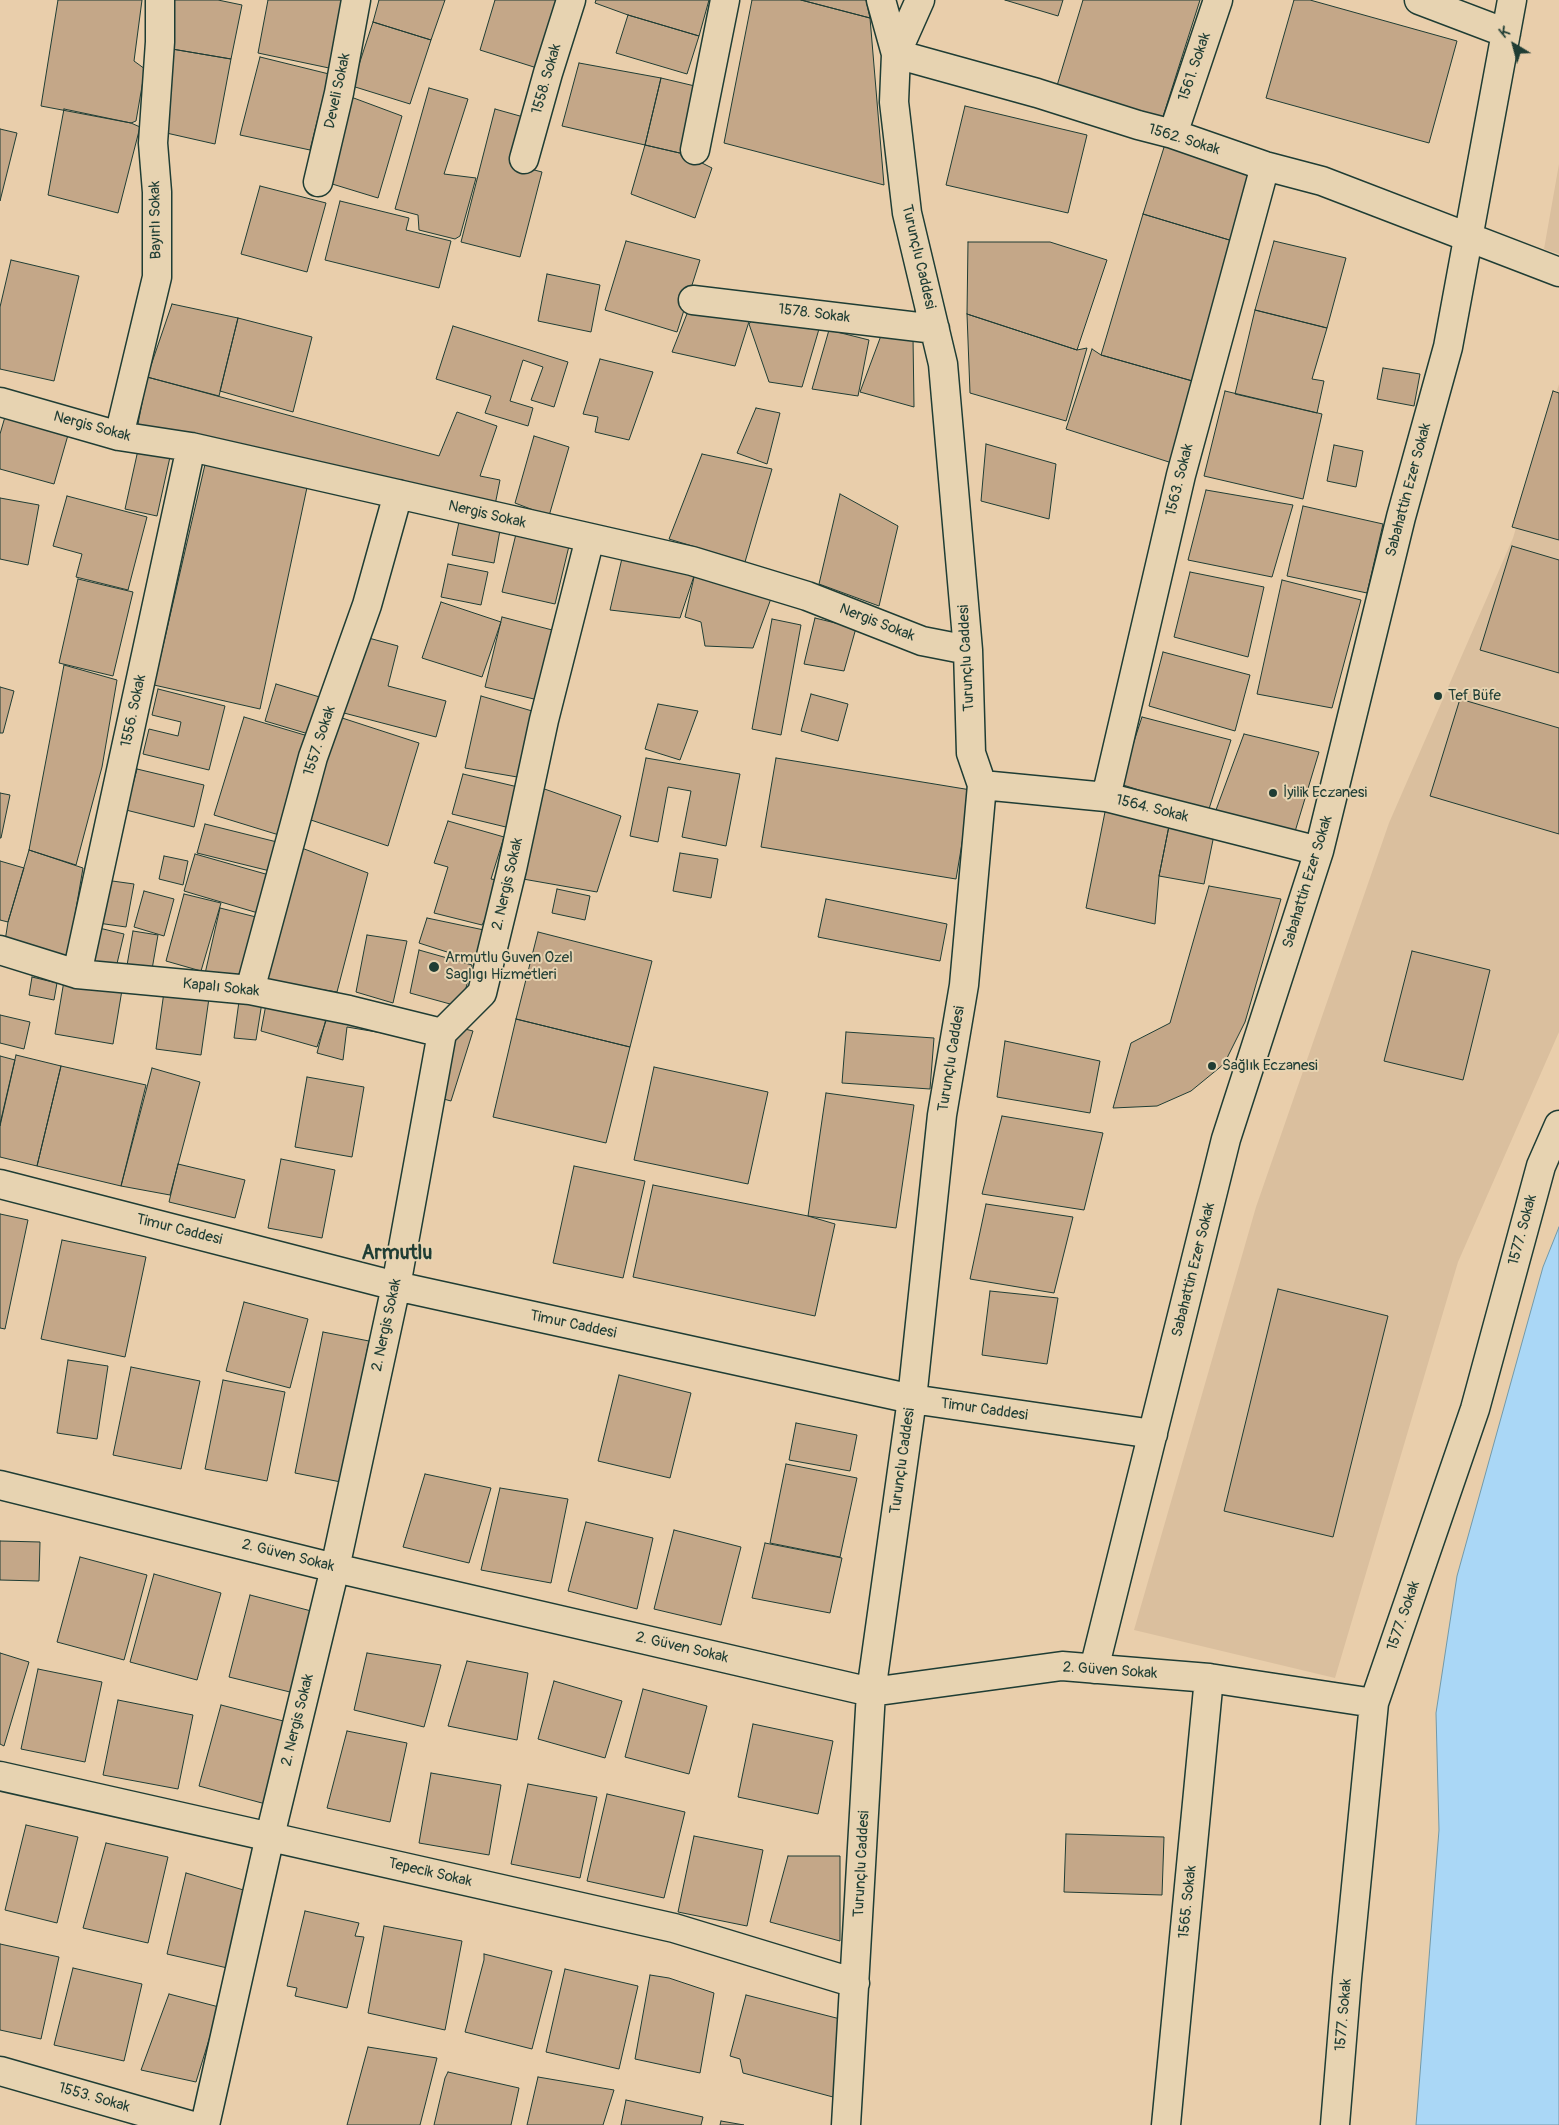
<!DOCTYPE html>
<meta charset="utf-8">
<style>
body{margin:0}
#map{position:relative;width:1559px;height:2125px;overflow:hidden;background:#e9ceab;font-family:Pangolin,sans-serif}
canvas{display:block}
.north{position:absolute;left:1489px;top:20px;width:50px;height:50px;-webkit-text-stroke:4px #e7d3b1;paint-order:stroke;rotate:323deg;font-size:14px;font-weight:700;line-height:20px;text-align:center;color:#1f3d34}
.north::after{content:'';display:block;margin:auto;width:18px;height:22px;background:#1f3d34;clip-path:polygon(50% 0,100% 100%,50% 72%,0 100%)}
</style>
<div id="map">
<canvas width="1559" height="2125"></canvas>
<div class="north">K</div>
</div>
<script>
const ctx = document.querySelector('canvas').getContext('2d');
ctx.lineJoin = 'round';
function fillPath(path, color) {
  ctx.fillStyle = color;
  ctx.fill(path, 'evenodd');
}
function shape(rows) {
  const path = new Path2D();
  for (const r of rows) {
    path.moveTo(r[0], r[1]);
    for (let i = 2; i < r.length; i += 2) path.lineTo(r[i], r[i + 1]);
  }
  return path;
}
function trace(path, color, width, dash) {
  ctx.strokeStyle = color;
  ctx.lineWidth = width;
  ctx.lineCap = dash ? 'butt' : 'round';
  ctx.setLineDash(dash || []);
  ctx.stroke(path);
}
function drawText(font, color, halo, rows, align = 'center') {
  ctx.font = font + ' Pangolin,sans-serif';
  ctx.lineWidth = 4;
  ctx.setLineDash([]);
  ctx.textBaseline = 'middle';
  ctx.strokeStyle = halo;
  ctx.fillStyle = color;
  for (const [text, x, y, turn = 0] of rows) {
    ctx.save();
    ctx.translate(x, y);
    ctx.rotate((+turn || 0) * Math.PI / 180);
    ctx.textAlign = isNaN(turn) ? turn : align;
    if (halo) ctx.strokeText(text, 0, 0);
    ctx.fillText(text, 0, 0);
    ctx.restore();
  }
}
fillPath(shape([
 [1559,164,1559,254,1544,249],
 [1559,384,1559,1032,1458,1262,1335,1678,1134,1630,1256,1207,1389,823,1513,538]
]), '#dabf9e');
const water = shape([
 [1559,1227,1559,2125,1416,2125,1439,1830,1436,1713,1457,1576,1543,1267,1559,1227]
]);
fillPath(water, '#aad7f6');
trace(water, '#7299a8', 1);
const building = shape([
 [58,0,142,0,134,61,145,69,136,121,131,123,41,106,58,0],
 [168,0,218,0,242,5,231,59,166,48,168,0],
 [268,0,345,0,329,68,258,53,268,0],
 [379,0,445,0,431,40,373,22,379,0],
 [495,0,559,0,537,68,480,50,495,0],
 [596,0,709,0,699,36,628,15,595,3,596,0],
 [752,0,801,0,870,18,884,185,724,143,752,0],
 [801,0,866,0,870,18,801,0],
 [1005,0,1063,0,1058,16,1005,0],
 [1083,0,1200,0,1160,126,1056,89,1083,0],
 [1294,0,1310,0,1457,41,1429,143,1266,98,1294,0],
 [628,15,699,36,687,74,616,53,628,15],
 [373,22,431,40,410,104,352,86,373,22],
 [166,48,231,59,215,144,162,132,166,48],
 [260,57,329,74,310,150,240,135,260,57],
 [579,63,661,78,645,145,562,126,579,63],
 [661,78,699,87,684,154,645,145,661,78],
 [429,88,468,99,444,174,476,178,460,236,455,239,419,230,418,215,395,209,429,88],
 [351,97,402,116,378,198,329,183,351,97],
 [965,106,1087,135,1068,213,946,185,965,106],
 [64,109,131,123,140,127,118,213,48,195,64,109],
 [495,109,527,118,515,165,542,172,520,257,461,242,495,109],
 [0,129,17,133,0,201,0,129],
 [1166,141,1259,169,1236,242,1143,214,1166,141],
 [645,145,684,154,712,168,695,218,631,194,645,145],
 [260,186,326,203,307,272,241,254,260,186],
 [340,201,409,218,406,230,451,241,439,288,325,260,340,201],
 [1143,214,1236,242,1196,382,1101,355,1143,214],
 [626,241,700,260,677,332,605,310,626,241],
 [1274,241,1346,258,1327,328,1255,310,1274,241],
 [968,242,1050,242,1107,260,1077,350,967,314,968,242],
 [11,260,79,276,54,381,0,369,0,307,11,260],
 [547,274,600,285,591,332,538,321,547,274],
 [694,296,752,312,735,366,672,352,694,296],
 [766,302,824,312,802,387,769,382,749,324,766,302],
 [172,304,238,318,219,396,147,377,172,304],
 [1255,310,1327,328,1312,379,1324,381,1317,413,1235,394,1255,310],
 [967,314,1077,350,1087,348,1066,421,970,393,967,314],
 [238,318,312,337,293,412,220,391,238,318],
 [453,326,568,362,554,407,531,400,543,367,523,360,510,401,533,408,528,426,485,413,491,396,436,379,453,326],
 [829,330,869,340,858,396,812,389,829,330],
 [882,333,913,337,914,407,860,392,882,333],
 [1092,349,1101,355,1196,382,1172,463,1066,429,1092,349],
 [600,359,653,372,629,440,595,432,598,417,583,414,600,359],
 [1383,368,1420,374,1414,406,1377,399,1383,368],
 [147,377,439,456,457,412,497,426,480,476,500,480,494,510,310,471,138,424,147,377],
 [1225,391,1322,414,1303,499,1204,476,1225,391],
 [1553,391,1559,393,1559,540,1512,527,1553,391],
 [756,408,780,413,767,464,737,453,756,408],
 [7,410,70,428,54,484,0,469,0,434,7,410],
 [534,436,569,447,549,516,515,503,534,436],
 [986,444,1056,464,1049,519,981,501,986,444],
 [1334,445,1363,451,1356,487,1327,481,1334,445],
 [138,450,170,457,157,516,125,509,138,450],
 [702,454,772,469,745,562,669,539,702,454],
 [207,456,309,478,260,709,154,685,207,456],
 [1206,490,1293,505,1272,577,1188,560,1206,490],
 [840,494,898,526,879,606,819,584,840,494],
 [67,496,147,517,128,590,76,577,82,554,53,546,67,496],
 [0,498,39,505,28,565,0,559,0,498],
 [1303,506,1383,524,1367,593,1287,576,1303,506],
 [460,517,501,525,494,563,452,555,460,517],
 [516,534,569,546,555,604,502,592,516,534],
 [1512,546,1559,560,1559,673,1480,650,1512,546],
 [623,554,695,573,680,618,610,610,623,554],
 [448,564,488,572,481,605,441,597,448,564],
 [1190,572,1264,587,1248,657,1174,637,1190,572],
 [695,573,773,593,753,648,705,646,701,622,685,617,695,573],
 [78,579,133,592,113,676,59,663,78,579],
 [1282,580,1361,600,1332,708,1257,694,1282,580],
 [441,602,501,622,482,677,422,658,441,602],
 [502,617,560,632,542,701,485,687,502,617],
 [815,618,856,628,844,671,804,664,815,618],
 [772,619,801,625,781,735,752,729,772,619],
 [365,637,398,646,388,686,446,701,436,737,344,713,365,637],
 [1163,652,1250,675,1235,731,1149,706,1163,652],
 [64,665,117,680,102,767,76,865,29,850,64,665],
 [276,684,323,698,312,735,265,721,276,684],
 [0,687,14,691,3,733,0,733,0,687],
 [158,689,225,706,209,770,143,754,149,729,178,736,181,722,152,715,158,689],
 [811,694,848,704,838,741,801,731,811,694],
 [481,696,539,713,523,778,465,768,481,696],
 [1460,699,1559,728,1559,834,1430,796,1460,699],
 [658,704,698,711,680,760,645,749,658,704],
 [336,716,419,743,388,846,308,819,336,716],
 [244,717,308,736,279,835,214,815,244,717],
 [1142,717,1231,740,1208,812,1120,784,1142,717],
 [1244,734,1319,752,1294,835,1216,810,1244,734],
 [646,758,740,774,726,846,682,837,691,791,668,787,658,842,630,836,646,758],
 [776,758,971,790,956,879,761,847,776,758],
 [137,769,204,785,194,827,126,810,137,769],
 [463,774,518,787,510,828,452,814,463,774],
 [536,786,621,816,597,892,523,879,536,786],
 [0,793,10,795,1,838,0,838,0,793],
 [1105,812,1170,821,1159,876,1155,924,1086,908,1105,812],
 [448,821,504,837,491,879,504,881,482,925,434,913,448,867,434,863,448,821],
 [1170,821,1215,830,1204,884,1159,876,1170,821],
 [205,824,277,842,270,871,197,853,205,824],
 [299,847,368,873,337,992,260,980,299,847],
 [29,850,83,868,68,956,5,941,8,922,29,850],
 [680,853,718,859,711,898,673,891,680,853],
 [195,854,269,875,258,913,184,891,195,854],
 [164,856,188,861,183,885,159,879,164,856],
 [0,861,24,868,8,922,0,920,0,861],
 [105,880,134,884,126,927,98,923,105,880],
 [1209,886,1281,899,1245,1022,1224,1064,1191,1091,1157,1106,1113,1108,1131,1043,1170,1023,1209,886],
 [557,889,590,896,585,920,552,913,557,889],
 [144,891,174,899,164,936,134,927,144,891],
 [184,894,221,903,201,971,166,961,184,894],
 [826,899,947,924,940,961,818,937,826,899],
 [220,908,256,917,243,988,204,978,220,908],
 [427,918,484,930,475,961,419,943,427,918],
 [95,927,124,934,115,972,86,965,95,927],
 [133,931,158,935,151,975,126,971,133,931],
 [538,932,652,961,630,1047,516,1019,538,932],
 [367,935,407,941,393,1003,356,992,367,935],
 [419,950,472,965,461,1007,410,993,419,950],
 [1412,951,1490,970,1463,1080,1384,1061,1412,951],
 [32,977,57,983,54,1000,29,995,32,977],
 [64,981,122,990,113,1044,55,1034,64,981],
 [164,992,209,998,201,1055,156,1049,164,992],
 [240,994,263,996,256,1040,234,1038,240,994],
 [332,996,473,1031,451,1101,425,1094,430,1041,347,1027,343,1060,317,1053,332,996],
 [267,999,328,1015,317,1047,261,1031,267,999],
 [0,1015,30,1022,24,1049,0,1043,0,1015],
 [516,1019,630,1047,606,1143,493,1117,516,1019],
 [846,1032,934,1038,930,1089,842,1083,846,1032],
 [1005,1041,1100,1061,1090,1113,997,1097,1005,1041],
 [16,1055,61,1066,37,1166,0,1157,0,1124,16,1055],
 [0,1056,15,1060,0,1126,0,1056],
 [61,1066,146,1085,121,1186,37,1166,61,1066],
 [654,1067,768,1092,748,1184,634,1160,654,1067],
 [152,1068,200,1082,170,1195,121,1186,152,1068],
 [307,1077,364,1087,352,1157,295,1147,307,1077],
 [826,1093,914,1105,896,1228,808,1216,826,1093],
 [1002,1116,1103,1133,1084,1210,982,1194,1002,1116],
 [281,1159,335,1170,322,1238,268,1228,281,1159],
 [178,1164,245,1180,235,1218,169,1202,178,1164],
 [574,1166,645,1181,623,1278,553,1263,574,1166],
 [653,1185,808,1216,835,1224,815,1316,633,1277,653,1185],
 [986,1204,1073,1217,1054,1293,970,1279,986,1204],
 [0,1214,28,1220,5,1329,0,1328,0,1214],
 [62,1240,146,1257,125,1357,41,1339,62,1240],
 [1278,1289,1388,1316,1333,1537,1224,1511,1278,1289],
 [990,1291,1058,1298,1047,1364,982,1355,990,1291],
 [244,1302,308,1319,290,1388,226,1371,244,1302],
 [323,1332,369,1341,341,1482,295,1473,323,1332],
 [68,1360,108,1366,97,1439,57,1433,68,1360],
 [131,1367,200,1381,181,1469,113,1455,131,1367],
 [619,1375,691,1393,670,1478,598,1461,619,1375],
 [223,1380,285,1392,267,1481,205,1469,223,1380],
 [796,1423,857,1435,850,1471,789,1460,796,1423],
 [786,1464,857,1478,840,1557,770,1543,786,1464],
 [425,1474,491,1488,469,1563,403,1547,425,1474],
 [500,1488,568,1499,551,1583,481,1570,500,1488],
 [586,1522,653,1538,637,1609,568,1591,586,1522],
 [674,1530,741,1547,721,1625,654,1609,674,1530],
 [0,1541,40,1542,39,1581,0,1580,0,1541],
 [765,1543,842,1558,830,1613,752,1598,765,1543],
 [80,1557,147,1575,124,1660,57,1642,80,1557],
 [154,1574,221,1593,197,1680,130,1662,154,1574],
 [250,1595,315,1612,294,1693,229,1677,250,1595],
 [0,1653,29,1662,4,1746,0,1744,0,1653],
 [367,1653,441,1665,424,1727,354,1710,367,1653],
 [467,1661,528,1673,517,1740,448,1726,467,1661],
 [38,1669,102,1682,85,1762,21,1749,38,1669],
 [554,1681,622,1701,605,1758,538,1739,554,1681],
 [643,1689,707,1706,689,1774,625,1757,643,1689],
 [118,1700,193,1715,178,1789,103,1775,118,1700],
 [221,1705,295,1724,273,1806,199,1786,221,1705],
 [753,1724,833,1741,818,1814,738,1797,753,1724],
 [347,1731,407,1743,390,1822,327,1808,347,1731],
 [431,1773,501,1785,489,1855,419,1843,431,1773],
 [528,1784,597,1797,580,1878,511,1864,528,1784],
 [607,1794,685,1812,664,1898,587,1881,607,1794],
 [26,1825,78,1837,57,1923,5,1910,26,1825],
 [1066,1834,1164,1837,1162,1895,1064,1892,1066,1834],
 [694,1836,763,1850,747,1926,678,1912,694,1836],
 [106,1843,168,1857,148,1943,83,1928,106,1843],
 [788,1856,840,1856,840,1941,770,1922,788,1856],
 [186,1873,257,1894,236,1970,167,1954,186,1873],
 [305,1911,359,1923,355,1936,364,1937,347,2008,295,1996,297,1988,287,1986,305,1911],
 [384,1926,462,1941,445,2030,368,2013,384,1926],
 [0,1944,59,1957,41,2039,0,2030,0,1944],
 [484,1954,552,1971,532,2049,465,2032,484,1960,484,1954],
 [73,1968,142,1984,124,2061,54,2045,73,1968],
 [565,1969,638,1986,619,2069,546,2052,565,1969],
 [650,1975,669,1978,714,1993,700,2073,635,2059,650,1975],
 [169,1994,219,2007,196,2082,141,2070,169,1994],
 [746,1995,852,2022,833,2097,743,2073,740,2059,730,2056,746,1995],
 [368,2047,437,2058,420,2125,347,2125,368,2047],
 [448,2072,519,2088,511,2125,434,2125,445,2078,448,2072],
 [538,2077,614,2090,603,2125,527,2125,538,2077],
 [626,2100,703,2117,701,2125,621,2125,626,2100],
 [721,2121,744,2125,720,2125,721,2121]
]);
fillPath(building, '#c4a788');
trace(building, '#1f3d34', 1);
const minor = shape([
 [920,0,896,54,1037,93,1138,125,1173,134,1265,166,1322,181,1559,272],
 [1419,0,1506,33],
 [1173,134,1218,0],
 [695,150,725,0],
 [524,159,548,73,571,0],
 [318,182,339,93,356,0],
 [693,300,935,329],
 [0,402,119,436,191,447,692,561,807,596,922,641,968,650],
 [119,436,157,277,157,192,153,143,160,42,160,0],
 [982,785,1106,797,1319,851],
 [1106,797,1181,475,1265,166],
 [0,950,77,974,250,990,349,1010,442,1033],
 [77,974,191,447],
 [250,990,313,757,367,605,398,494],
 [0,1184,396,1286,912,1399,1153,1434],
 [0,1485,335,1568,871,1692,1062,1666,1209,1678,1374,1703],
 [1094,1669,1226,1139,1319,851,1401,517,1448,347,1512,0],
 [0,1776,674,1928,855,1983],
 [0,2071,189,2125],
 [205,2125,270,1836,335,1568,396,1286,442,1033,482,993,512,869,544,720,590,538],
 [846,2125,871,1692,912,1399,942,1115,964,985,982,785,971,753,968,650,943,364,907,213,894,102,896,54,881,0],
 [1166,2125,1209,1678],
 [1335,2125,1347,1978,1374,1703,1475,1409,1541,1166,1559,1125]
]);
trace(minor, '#1f3d34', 31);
trace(minor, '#e7d3b1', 28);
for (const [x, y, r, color] of [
 [1438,696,5,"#1f3d34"],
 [1273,793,5,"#1f3d34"],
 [434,967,6,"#1f3d34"],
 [1212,1066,5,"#1f3d34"]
]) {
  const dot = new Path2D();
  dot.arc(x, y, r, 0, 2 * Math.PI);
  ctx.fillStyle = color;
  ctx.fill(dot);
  trace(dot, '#e7d3b1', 2);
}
drawText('15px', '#1f3d34', '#e7d3b1', [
 ["1561. Sokak",1195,67,-71],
 ["1558. Sokak",547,79,-74],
 ["Develi Sokak",338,91,-78],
 ["1562. Sokak",1184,140,17],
 ["Bayırlı Sokak",156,220,-91],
 ["Turunçlu Caddesi",918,257,77],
 ["1578. Sokak",814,314,7],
 ["Nergis Sokak",92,427,15],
 ["1563. Sokak",1180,480,-76],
 ["Sabahattin Ezer Sokak",1409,490,-75],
 ["Nergis Sokak",487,515,13],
 ["Nergis Sokak",877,623,21],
 ["Turunçlu Caddesi",967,658,-93],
 ["1556. Sokak",134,711,-78],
 ["1557. Sokak",320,741,-72],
 ["1564. Sokak",1152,809,14],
 ["Sabahattin Ezer Sokak",1308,882,-73],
 ["2. Nergis Sokak",508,884,-77],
 ["Kapalı Sokak",221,988,6],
 ["Turunçlu Caddesi",952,1059,-81],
 ["Timur Caddesi",179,1230,14],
 ["1577. Sokak",1523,1230,-75],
 ["Sabahattin Ezer Sokak",1194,1270,-76],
 ["2. Nergis Sokak",387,1325,-78],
 ["Timur Caddesi",573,1325,12],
 ["Timur Caddesi",984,1410,8],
 ["Turunçlu Caddesi",903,1461,-82],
 ["2. Güven Sokak",288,1556,14],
 ["1577. Sokak",1404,1616,-71],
 ["2. Güven Sokak",682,1648,13],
 ["2. Güven Sokak",1110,1671,4],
 ["2. Nergis Sokak",298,1720,-76],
 ["Turunçlu Caddesi",862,1864,-87],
 ["Tepecik Sokak",430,1873,13],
 ["1565. Sokak",1188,1902,-84],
 ["1577. Sokak",1344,2015,-85],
 ["1553. Sokak",94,2098,16]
]);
drawText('15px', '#1f3d34', '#e7d3b1', [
 ["Tef Büfe",1448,696],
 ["İyilik Eczanesi",1283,793],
 ["Armutlu Guven Ozel",445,958],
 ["Saglıgı Hizmetleri",445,975],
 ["Sağlık Eczanesi",1222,1066]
], 'left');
drawText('bold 20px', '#1f3d34', '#e7d3b1', [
 ["Armutlu",397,1254]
]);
</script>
